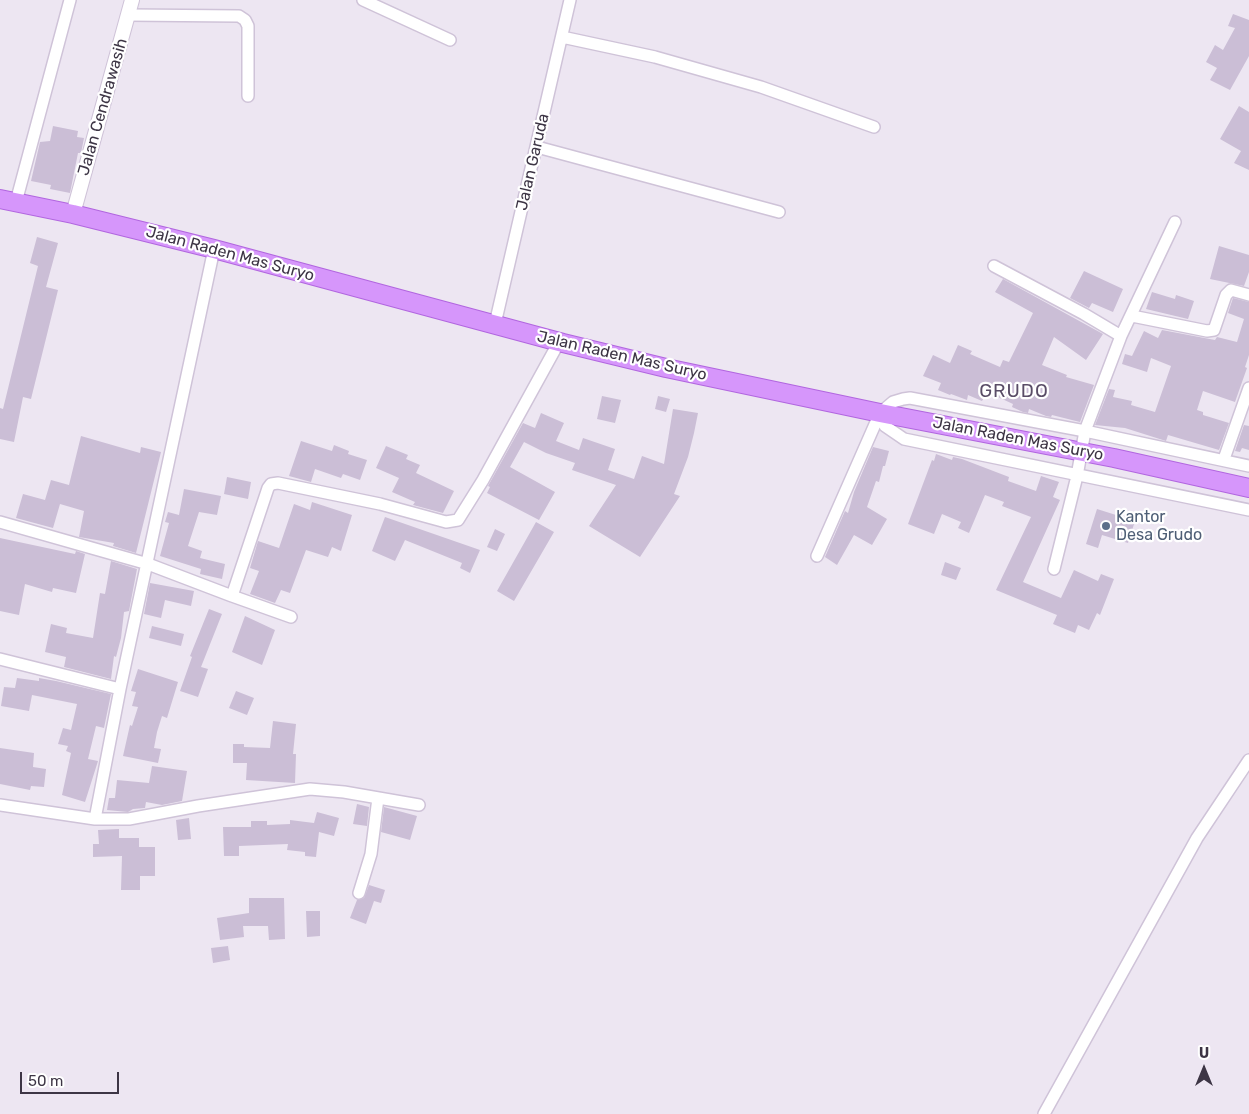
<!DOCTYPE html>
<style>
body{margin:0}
#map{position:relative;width:1249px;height:1114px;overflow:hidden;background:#ede6f2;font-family:Rubik,sans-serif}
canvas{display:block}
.north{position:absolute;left:1179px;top:1044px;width:50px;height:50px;-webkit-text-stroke:4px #fff;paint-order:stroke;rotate:0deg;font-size:14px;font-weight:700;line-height:20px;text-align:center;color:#3d3545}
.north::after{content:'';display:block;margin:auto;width:18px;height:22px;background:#3d3545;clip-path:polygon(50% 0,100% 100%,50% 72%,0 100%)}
.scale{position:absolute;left:20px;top:1072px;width:99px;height:22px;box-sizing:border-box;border:2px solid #3d3545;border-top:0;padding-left:6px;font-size:15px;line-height:18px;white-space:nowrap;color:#3d3545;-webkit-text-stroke:4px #fff;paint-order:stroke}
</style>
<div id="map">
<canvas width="1249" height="1114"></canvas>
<div class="north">U</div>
<div class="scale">50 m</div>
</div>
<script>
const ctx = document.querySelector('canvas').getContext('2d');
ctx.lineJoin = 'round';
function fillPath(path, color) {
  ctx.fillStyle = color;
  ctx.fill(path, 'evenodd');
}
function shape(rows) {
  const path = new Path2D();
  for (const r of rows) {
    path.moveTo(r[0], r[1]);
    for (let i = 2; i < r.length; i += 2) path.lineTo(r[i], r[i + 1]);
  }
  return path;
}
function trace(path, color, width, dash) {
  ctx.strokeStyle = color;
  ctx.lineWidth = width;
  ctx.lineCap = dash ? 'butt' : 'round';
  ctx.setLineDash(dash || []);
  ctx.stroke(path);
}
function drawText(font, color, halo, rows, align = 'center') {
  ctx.font = font + ' Rubik,sans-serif';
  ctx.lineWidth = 4.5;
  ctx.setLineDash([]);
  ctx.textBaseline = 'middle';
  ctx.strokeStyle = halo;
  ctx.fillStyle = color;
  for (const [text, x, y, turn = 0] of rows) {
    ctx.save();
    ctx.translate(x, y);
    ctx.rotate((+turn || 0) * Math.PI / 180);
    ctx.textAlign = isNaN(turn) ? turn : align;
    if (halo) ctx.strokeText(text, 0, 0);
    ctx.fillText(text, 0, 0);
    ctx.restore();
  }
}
fillPath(shape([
 [1233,14,1249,20,1249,56,1230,90,1210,80,1217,68,1206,62,1215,45,1223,50,1235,28,1228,26],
 [1239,106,1249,112,1249,170,1234,163,1241,151,1220,139],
 [53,126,78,131,77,137,84,138,81,153,78,153,70,193,50,189,51,185,31,181,40,142,50,141],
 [37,237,58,243,46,287,58,290,31,399,23,397,14,442,0,439,0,408,3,409,38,266,30,263],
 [1219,246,1249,255,1249,272,1244,286,1210,279],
 [1084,271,1123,289,1113,312,1092,303,1089,308,1070,298],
 [1003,279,1103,334,1086,360,1054,337,1042,365,1067,375,1066,377,1094,385,1080,422,1052,415,1051,417,1046,416,1029,409,1028,413,1023,412,1012,407,1013,404,987,392,982,401,968,395,967,400,951,394,950,395,938,390,941,383,923,376,933,355,950,363,958,345,972,351,970,354,1000,367,1003,360,1009,362,1033,313,995,292],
 [1152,292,1175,299,1176,295,1194,301,1188,319,1146,309],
 [1233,298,1249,302,1249,355,1245,367,1247,368,1235,402,1203,391,1197,410,1203,412,1203,415,1229,423,1219,450,1168,435,1166,441,1125,428,1095,425,1109,389,1115,390,1113,397,1132,401,1131,405,1155,412,1171,366,1151,358,1147,372,1122,364,1125,354,1132,356,1144,331,1158,338,1162,330,1215,340,1217,337,1237,342,1244,319,1228,313],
 [602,396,621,400,615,423,597,419],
 [658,396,670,399,666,412,655,409],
 [673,409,698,413,694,433,688,457,674,494,680,496,640,557,589,526,616,485,572,470,575,463,546,453,524,442,510,467,555,492,539,520,487,493,490,487,488,486,523,423,535,428,541,413,564,423,556,441,579,450,583,438,615,449,608,470,634,479,642,456,664,464],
 [1244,425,1249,426,1249,450,1242,448,1240,452,1235,451],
 [81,436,140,453,141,447,161,452,136,553,113,546,114,543,79,537,84,511,60,504,53,528,16,518,23,494,45,500,51,480,69,485],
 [301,441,332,451,334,445,349,451,348,454,367,460,360,480,343,474,341,478,315,469,311,482,289,476],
 [386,446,408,455,406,459,420,465,416,473,454,491,443,513,413,505,415,502,392,492,399,478,376,468],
 [873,447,889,451,885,466,883,466,879,482,876,481,867,507,887,519,872,545,854,535,837,565,825,557,845,511,848,513,854,492],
 [936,454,952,460,953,457,962,459,1009,477,1008,481,1036,491,1041,476,1059,482,1053,497,1060,500,1023,582,1061,598,1074,570,1098,581,1101,574,1114,579,1100,615,1097,613,1089,630,1078,625,1075,633,1053,624,1057,615,996,590,1031,517,1002,506,1004,502,985,495,969,533,958,528,961,522,942,514,934,534,908,524,932,460,934,461],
 [227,477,251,482,248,499,224,494],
 [184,489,221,496,217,515,199,512,188,546,202,551,200,558,225,564,222,579,200,574,201,569,160,556,169,523,165,522,168,512,179,515],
 [312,502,352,515,341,551,332,547,328,557,306,550,290,593,281,590,275,603,250,594,259,571,250,568,258,541,279,548,294,504,310,510],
 [1097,509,1135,521,1128,543,1102,535,1098,548,1086,544],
 [385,517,480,550,470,573,460,568,462,563,405,540,395,561,372,551],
 [536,522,554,532,514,601,497,591],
 [495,529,505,534,497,551,487,547],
 [0,538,75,554,76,551,85,554,76,593,53,588,52,592,25,584,19,615,0,611],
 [111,561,137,569,129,611,124,612,121,638,116,657,114,656,111,679,64,667,66,657,45,652,51,624,67,628,66,633,93,638,100,593,105,594],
 [945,562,961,568,956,580,941,575],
 [150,583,194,591,191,606,165,600,161,618,144,614],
 [209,609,222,614,201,667,208,669,198,697,180,691,192,657,190,656],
 [245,616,275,630,262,665,232,652],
 [152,626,184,634,181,646,149,638],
 [138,669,178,682,167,718,162,716,157,732,154,748,161,749,158,763,123,756,130,725,132,726,138,707,132,706,136,692,131,691],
 [17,678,39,681,39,678,56,681,111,694,104,728,96,726,88,759,98,761,85,802,62,795,71,753,66,751,68,746,58,744,63,728,71,730,77,704,32,695,29,711,1,706,4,687,15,688],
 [236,691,254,698,247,715,229,708],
 [273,721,296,724,293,754,296,754,295,783,246,780,247,763,233,763,233,744,244,744,244,747,270,748],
 [0,748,34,753,33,767,46,769,44,787,31,786,30,790,0,784],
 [152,766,187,771,182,801,162,805,146,802,145,808,133,809,128,812,107,810,109,798,115,798,117,780,149,783],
 [357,804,369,807,367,826,353,824],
 [384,807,417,816,410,840,381,832],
 [317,812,339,818,334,836,319,832,316,857,305,856,305,852,287,850,288,844,239,846,239,856,224,856,223,827,251,827,251,821,267,821,267,825,290,824,290,820,314,823],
 [189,818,191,839,178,840,176,820],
 [119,829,119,838,139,838,139,847,155,847,155,876,140,876,140,890,121,890,122,856,93,857,93,844,99,844,98,830],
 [369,885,385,890,381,903,374,901,366,924,350,918,357,900,364,898],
 [249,898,284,898,285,939,269,940,268,926,243,926,244,937,220,940,217,918,249,913],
 [306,911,320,911,320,936,307,937],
 [228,946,230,960,213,963,211,948]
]), '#cbbed6');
const minor = shape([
 [363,0,450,40],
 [128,15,239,16,245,20,248,26,248,96],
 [562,37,655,57,761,87,874,127],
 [537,147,779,212],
 [16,202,70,0],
 [994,266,1084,314,1121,336],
 [1132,316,1207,331,1214,330,1226,295,1231,290,1249,295],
 [495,324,570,0],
 [880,413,885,426,904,439,1249,510],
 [1224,459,1249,388],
 [0,522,148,564,232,596,268,488,271,484,278,483,380,504,446,522,458,520,483,480,559,342],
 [817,556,880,413,893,402,903,399,910,398,1085,431,1249,466],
 [1054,569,1077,476,1085,431,1121,336,1175,222],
 [232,596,291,617],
 [0,659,120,689],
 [0,805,95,819,129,819,198,806,310,789,344,792,419,805],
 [95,819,120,689,214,249],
 [359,893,371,854,378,798],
 [1044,1114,1197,838,1249,760]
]);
const tertiary = shape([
 [73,214,132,0]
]);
const primary = shape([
 [0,199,73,214,214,249,563,343,666,368,880,413,1114,458,1249,488]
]);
trace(minor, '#cfc3d8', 14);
trace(tertiary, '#cfc3d8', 16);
trace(primary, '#b166df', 20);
trace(minor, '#fff', 11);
trace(tertiary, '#fff', 14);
trace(primary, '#d696fb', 18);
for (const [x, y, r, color] of [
 [1106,526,5,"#5c6f8a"]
]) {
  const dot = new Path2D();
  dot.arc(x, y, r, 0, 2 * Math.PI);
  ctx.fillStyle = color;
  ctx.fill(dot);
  trace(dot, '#fff', 2);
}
drawText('16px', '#3d3545', '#fff', [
 ["Jalan Cendrawasih",103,107,-74],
 ["Jalan Garuda",533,162,-77],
 ["Jalan Raden Mas Suryo",230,254,15],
 ["Jalan Raden Mas Suryo",622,356,13],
 ["Jalan Raden Mas Suryo",1018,439,11]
]);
drawText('16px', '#4e5e75', '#fff', [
 ["Kantor",1116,517],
 ["Desa Grudo",1116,535]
], 'left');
ctx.letterSpacing = '1px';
drawText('19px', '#5a4d67', '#fff', [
 ["GRUDO",1014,392]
]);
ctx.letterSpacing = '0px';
</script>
